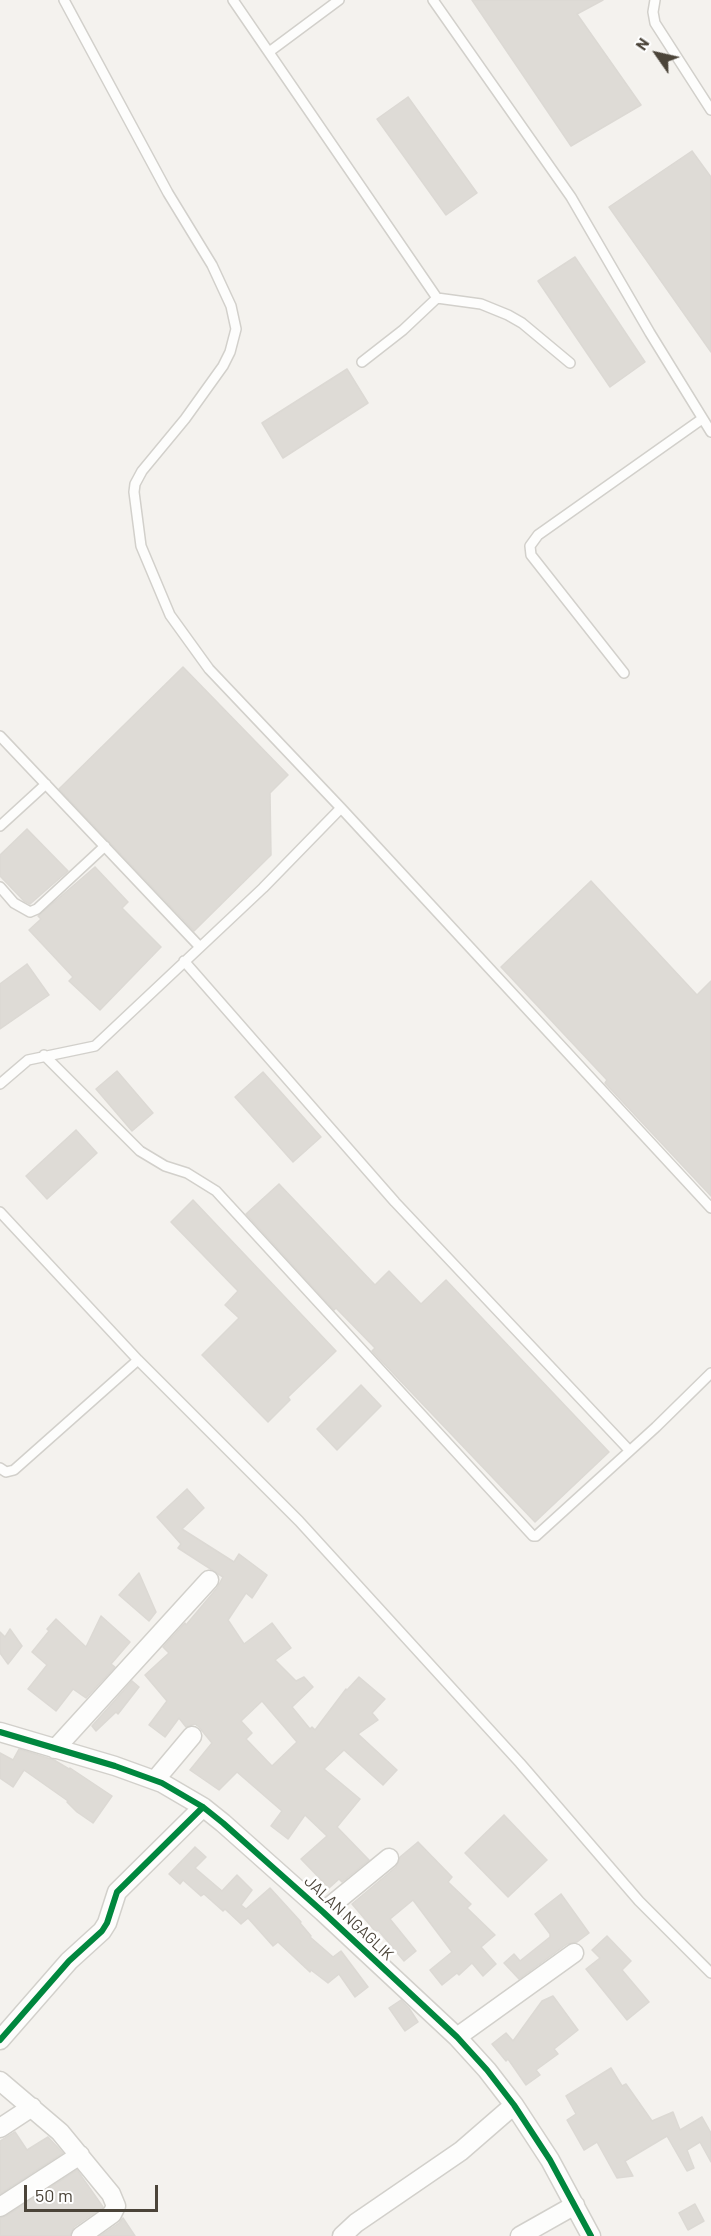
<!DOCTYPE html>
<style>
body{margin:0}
#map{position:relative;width:711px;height:2236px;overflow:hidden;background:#f4f2ee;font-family:Barlow,sans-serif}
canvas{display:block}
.north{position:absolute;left:627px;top:24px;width:60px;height:60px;-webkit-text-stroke:4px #fff;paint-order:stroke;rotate:304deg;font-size:16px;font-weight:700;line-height:24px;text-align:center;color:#4b4439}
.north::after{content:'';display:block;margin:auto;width:21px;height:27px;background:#4b4439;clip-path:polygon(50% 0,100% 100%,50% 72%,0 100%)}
.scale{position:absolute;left:24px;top:2185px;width:134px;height:27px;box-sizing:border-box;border:3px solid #4b4439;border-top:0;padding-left:8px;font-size:18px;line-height:21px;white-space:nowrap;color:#4b4439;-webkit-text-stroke:4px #fff;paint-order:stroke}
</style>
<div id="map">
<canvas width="711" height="2236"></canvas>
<div class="north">N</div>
<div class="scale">50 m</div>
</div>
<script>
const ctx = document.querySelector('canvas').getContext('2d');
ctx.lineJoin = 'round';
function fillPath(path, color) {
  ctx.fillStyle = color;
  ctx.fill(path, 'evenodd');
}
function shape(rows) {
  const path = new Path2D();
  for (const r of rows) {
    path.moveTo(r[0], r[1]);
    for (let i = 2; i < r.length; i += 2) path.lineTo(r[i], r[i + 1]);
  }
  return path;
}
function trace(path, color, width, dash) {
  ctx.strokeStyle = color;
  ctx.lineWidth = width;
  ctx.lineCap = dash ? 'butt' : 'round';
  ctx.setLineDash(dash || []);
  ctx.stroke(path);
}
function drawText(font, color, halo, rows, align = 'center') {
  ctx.font = font + ' Barlow,sans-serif';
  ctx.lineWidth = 5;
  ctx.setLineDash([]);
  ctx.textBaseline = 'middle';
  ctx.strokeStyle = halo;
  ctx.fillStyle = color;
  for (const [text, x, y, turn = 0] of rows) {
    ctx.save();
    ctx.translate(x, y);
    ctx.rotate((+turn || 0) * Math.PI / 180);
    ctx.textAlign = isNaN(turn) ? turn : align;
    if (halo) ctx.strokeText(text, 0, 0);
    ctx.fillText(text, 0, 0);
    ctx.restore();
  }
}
const building = shape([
 [472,0,603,0,577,14,641,105,571,146,472,0],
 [408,97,477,193,446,215,377,119,408,97],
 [692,151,711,177,711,352,609,207,692,151],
 [575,257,645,362,610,387,538,281,575,257],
 [347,369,368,403,283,458,262,423,347,369],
 [183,667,288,775,270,793,271,855,194,931,59,789,183,667],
 [27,829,68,871,30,904,24,901,0,876,0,855,27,829],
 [95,867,128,902,122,908,161,947,100,1010,69,981,73,977,29,930,41,919,38,916,95,867],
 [591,881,697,995,711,981,711,1196,605,1083,607,1080,501,967,591,881],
 [27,964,49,995,0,1029,0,984,27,964],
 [117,1071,153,1113,132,1131,96,1089,117,1071],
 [263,1072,321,1137,293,1162,235,1097,263,1072],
 [76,1130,97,1153,47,1199,26,1176,76,1130],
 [279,1184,375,1285,389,1271,421,1304,446,1280,609,1452,535,1522,372,1351,375,1348,336,1308,334,1310,246,1214,279,1184],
 [193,1200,336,1351,288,1397,290,1400,268,1422,202,1355,239,1318,225,1305,238,1291,171,1222,193,1200],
 [361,1385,381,1406,337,1450,317,1429,361,1385],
 [187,1489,204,1508,182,1529,234,1562,239,1554,267,1575,252,1598,246,1593,228,1620,244,1644,272,1623,291,1648,275,1660,296,1681,304,1677,313,1687,292,1707,310,1729,312,1727,315,1730,346,1689,347,1690,359,1677,385,1699,372,1713,378,1720,358,1734,397,1770,383,1785,344,1750,324,1769,360,1799,337,1827,369,1860,342,1882,339,1879,329,1888,301,1859,327,1836,305,1815,288,1839,271,1826,282,1811,237,1772,219,1790,190,1770,212,1743,199,1727,195,1724,186,1727,179,1718,165,1737,149,1725,167,1701,145,1675,169,1653,163,1647,185,1623,186,1625,217,1588,223,1577,178,1548,181,1544,157,1517,187,1489],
 [262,1701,297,1742,272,1766,246,1739,252,1733,241,1721,262,1701],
 [139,1573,156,1612,149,1621,119,1595,139,1573],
 [101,1616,130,1642,111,1664,115,1667,86,1698,73,1689,56,1711,28,1689,47,1665,32,1652,49,1631,47,1629,56,1619,86,1647,101,1616],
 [10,1629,22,1646,8,1664,0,1653,0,1632,5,1637,10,1629],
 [132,1681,139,1687,118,1714,116,1712,96,1731,92,1726,132,1681],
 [19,1749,54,1760,69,1769,70,1768,112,1796,93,1823,77,1812,67,1802,68,1801,24,1770,13,1787,0,1778,0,1753,13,1760,19,1749],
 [504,1815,547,1860,508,1897,465,1853,504,1815],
 [418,1842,452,1877,448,1882,471,1904,467,1908,495,1935,481,1947,496,1964,483,1976,472,1963,459,1975,457,1973,442,1985,430,1970,452,1952,413,1900,390,1919,416,1951,404,1961,378,1930,376,1932,352,1904,396,1867,400,1857,418,1842],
 [195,1847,206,1857,195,1868,222,1891,237,1875,252,1890,241,1905,246,1909,270,1888,301,1922,300,1923,311,1936,310,1937,333,1957,341,1951,368,1987,355,1997,339,1974,328,1983,311,1970,310,1972,278,1942,273,1946,248,1918,241,1924,225,1909,223,1911,204,1894,201,1896,183,1880,180,1884,169,1874,195,1847],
 [561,1894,589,1933,577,1942,567,1944,519,1979,504,1963,514,1954,520,1961,550,1937,550,1934,535,1914,561,1894],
 [607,1936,631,1961,622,1970,649,2002,627,2020,586,1969,600,1958,592,1950,607,1936],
 [553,1996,578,2030,554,2049,558,2054,536,2070,540,2075,526,2085,508,2059,506,2061,492,2044,506,2033,513,2041,542,2001,553,1996],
 [401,2000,409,2008,418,2022,405,2031,389,2008,401,2000],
 [611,2068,622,2086,626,2084,652,2121,673,2112,680,2130,702,2117,711,2133,711,2162,700,2142,687,2150,694,2168,687,2171,667,2136,625,2161,633,2176,617,2178,597,2142,584,2150,567,2120,576,2114,566,2096,611,2068],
 [15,2132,27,2150,48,2137,63,2153,0,2194,0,2141,15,2132],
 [77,2170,103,2207,74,2227,70,2236,0,2236,0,2218,6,2216,77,2170],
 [695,2204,704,2221,688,2230,679,2213,695,2204],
 [123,2218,135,2236,100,2236,119,2223,123,2218]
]);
fillPath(building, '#dedbd6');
trace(building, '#dcd9d4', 1.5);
const service = shape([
 [64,0,168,193,212,265,231,306,236,329,230,352,223,366,185,419,142,471,135,484,134,492,141,546,170,615,209,669,341,808,711,1208],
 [233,0,437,298,403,330,362,362],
 [433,0,571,197,650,333,711,432],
 [655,0,653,12,655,23,711,110],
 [269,52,339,0],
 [437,298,481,304,508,315,522,323,570,363],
 [624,673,531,555,530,546,538,535,702,419],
 [0,736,200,947],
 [0,826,46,784],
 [0,887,14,903,30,912,37,909,105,846],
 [184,961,395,1202,629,1450],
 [44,1055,140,1151,165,1166,187,1173,216,1191,533,1536,536,1536,656,1427,711,1373],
 [0,1084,28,1060,95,1046,263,888,341,808],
 [0,1212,138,1360,299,1521,520,1763,639,1901,711,1973],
 [0,1468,6,1472,14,1470,138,1360]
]);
const minor = shape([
 [0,1732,115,1766,162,1783,203,1807,223,1823,323,1912,457,2037,487,2070,514,2105,550,2160,591,2236],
 [55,1749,209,1580],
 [155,1780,192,1736],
 [323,1912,389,1858],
 [457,2037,574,1953],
 [0,2040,69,1961,102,1931,107,1923,117,1892,203,1807],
 [0,2081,60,2132,111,2194,116,2206,112,2214,81,2236],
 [0,2128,32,2107],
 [0,2207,80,2155],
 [342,2236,356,2223,461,2151,514,2105],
 [520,2236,575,2205]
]);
trace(service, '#d2d0cb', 12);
trace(minor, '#d2d0cb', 21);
trace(service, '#fdfdfc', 9);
trace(minor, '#fdfdfc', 18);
trace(shape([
 [0,1732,115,1766,162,1783,203,1807,223,1823,323,1912,457,2037,487,2070,514,2105,550,2160,591,2236],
 [0,2040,69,1961,102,1931,107,1923,117,1892,203,1807]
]), '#00873e', 6);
drawText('16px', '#4b4439', '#fff', [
 ["JALAN NGAGLIK",349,1918,43]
]);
</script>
